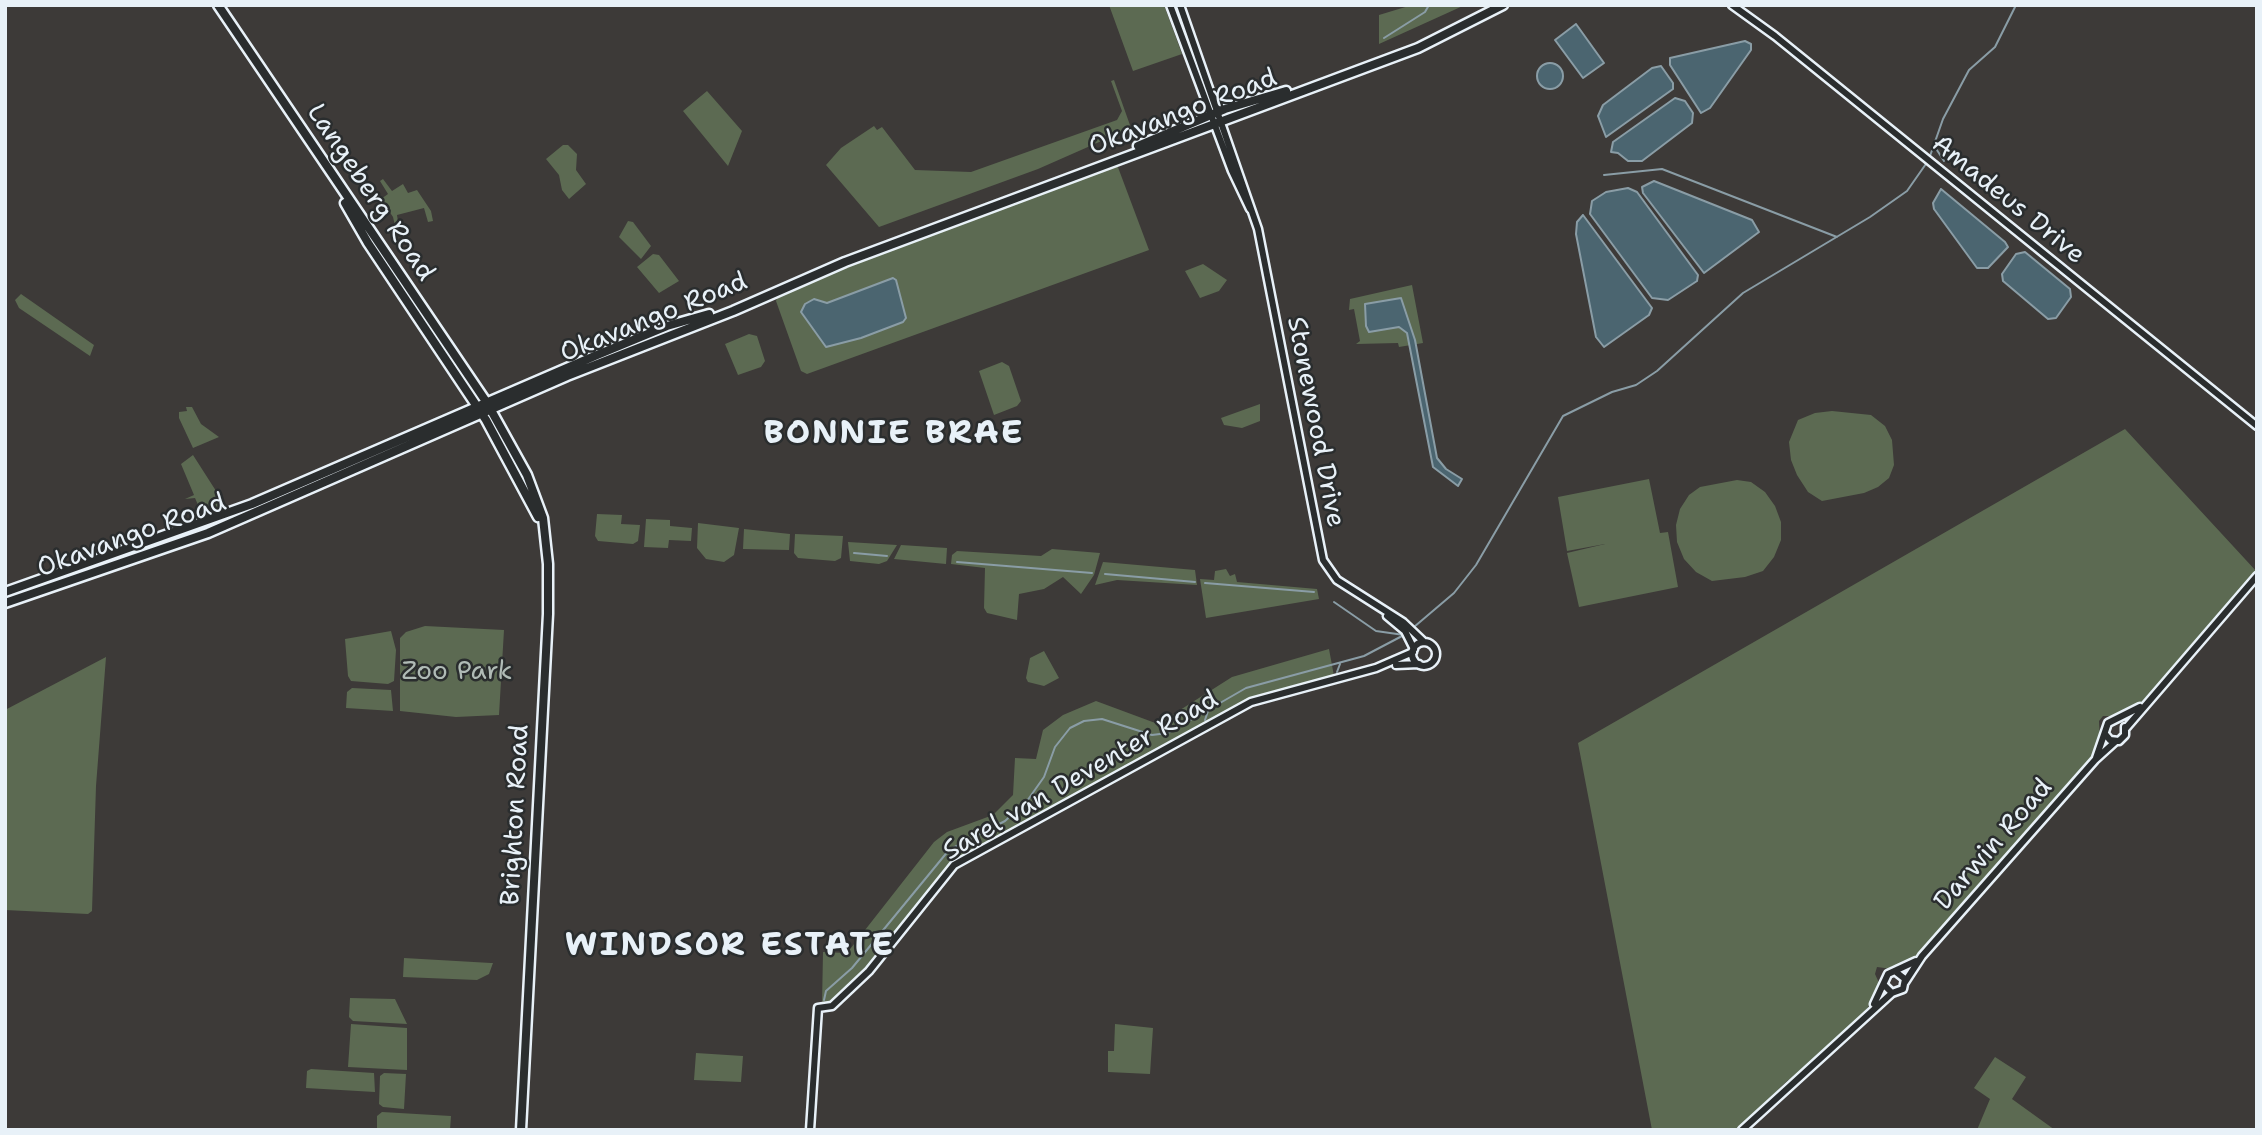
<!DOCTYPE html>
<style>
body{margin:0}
#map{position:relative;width:2262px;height:1135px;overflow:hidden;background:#3d3a38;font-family:"Shantell Sans",sans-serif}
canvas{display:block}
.frame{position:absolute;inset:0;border:7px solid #e8f1f8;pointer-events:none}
</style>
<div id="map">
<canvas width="2262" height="1135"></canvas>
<div class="frame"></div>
</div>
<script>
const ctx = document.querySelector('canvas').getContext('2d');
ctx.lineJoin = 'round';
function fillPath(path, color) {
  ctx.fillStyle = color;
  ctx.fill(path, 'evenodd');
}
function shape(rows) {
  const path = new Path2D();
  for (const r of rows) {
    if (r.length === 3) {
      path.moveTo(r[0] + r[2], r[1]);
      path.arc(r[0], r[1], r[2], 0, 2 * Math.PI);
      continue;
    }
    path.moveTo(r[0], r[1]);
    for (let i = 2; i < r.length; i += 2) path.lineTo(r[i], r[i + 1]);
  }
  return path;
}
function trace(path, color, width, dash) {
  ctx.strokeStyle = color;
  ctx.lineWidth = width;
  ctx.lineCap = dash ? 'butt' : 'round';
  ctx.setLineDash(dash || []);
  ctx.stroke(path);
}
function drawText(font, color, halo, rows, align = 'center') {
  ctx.font = font + ' "Shantell Sans",sans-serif';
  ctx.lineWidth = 5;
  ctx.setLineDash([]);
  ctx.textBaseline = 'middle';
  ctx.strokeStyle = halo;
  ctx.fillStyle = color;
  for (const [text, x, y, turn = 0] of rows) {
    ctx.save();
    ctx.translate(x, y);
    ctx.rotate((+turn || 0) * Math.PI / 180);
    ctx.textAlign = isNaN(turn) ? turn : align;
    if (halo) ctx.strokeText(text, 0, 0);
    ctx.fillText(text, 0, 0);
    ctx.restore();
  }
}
fillPath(shape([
 [1109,5,1164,5,1182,54,1133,71],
 [1412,5,1465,5,1379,44,1379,15],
 [1114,80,1131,128,1038,169,879,227,826,165,841,148,874,126,877,130,882,127,915,170,971,172,1117,120,1122,111,1111,81],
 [707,91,742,131,728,166,683,111],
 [563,145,568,145,577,154,576,170,586,184,569,199,562,190,559,175,546,159],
 [1116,162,1149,250,807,374,801,371,776,301,778,295,847,262],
 [383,179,392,191,403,184,408,193,417,190,431,211,433,221,428,222,424,208,397,215,399,229,396,230,393,217,381,199,388,194,380,181],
 [628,221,633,222,651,246,641,259,619,237],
 [653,254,659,255,679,281,659,293,637,267],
 [1203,264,1227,280,1219,291,1200,298,1185,271],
 [1412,285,1423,343,1399,347,1398,343,1356,344,1360,341,1354,309,1349,310,1350,299],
 [21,294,94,345,90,356,19,308,15,300],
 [749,334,757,336,765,361,761,367,738,375,725,344],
 [1002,362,1009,366,1021,401,1017,406,994,415,979,371],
 [1260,404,1260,421,1242,428,1224,425,1221,418],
 [186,407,192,407,201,424,219,437,193,448,179,418,179,412,187,411],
 [1832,411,1871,415,1885,426,1892,440,1894,465,1889,478,1878,487,1864,493,1822,501,1808,492,1797,475,1791,460,1789,442,1798,420,1815,413],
 [2125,429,2257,572,2141,703,2122,716,2103,716,2099,721,2100,742,2092,759,1921,954,1892,969,1877,967,1875,974,1880,985,1867,1009,1798,1077,1788,1080,1737,1130,1652,1130,1578,743],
 [193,455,225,505,202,514,195,498,185,499,194,495,181,464],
 [1649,479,1660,533,1668,532,1678,587,1579,607,1567,553,1605,544,1567,551,1558,497],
 [1737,480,1751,482,1765,492,1775,506,1781,522,1781,540,1774,557,1763,571,1745,577,1712,581,1696,572,1684,559,1677,542,1676,525,1680,509,1689,495,1700,487],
 [597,514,622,515,621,524,640,525,638,541,633,544,598,541,595,536],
 [646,519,670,520,670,526,692,528,691,541,669,540,668,548,644,547],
 [698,523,739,528,734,555,724,562,706,559,697,548],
 [744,529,790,534,789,550,743,549],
 [795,534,843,536,841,558,835,561,798,558,794,553],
 [848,542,897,545,887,561,879,564,850,561],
 [901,545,947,548,946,564,894,559],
 [1052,549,1100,553,1094,575,1081,594,1063,577,1044,589,1019,594,1017,620,987,613,984,608,985,568,951,564,952,555,957,551,1041,556],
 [1103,562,1195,570,1197,585,1117,580,1095,585],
 [1226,569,1230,576,1235,574,1237,582,1317,589,1319,599,1206,618,1200,579,1214,580,1215,571],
 [425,626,504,630,499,715,456,717,400,711,400,638,406,632],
 [391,631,396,650,394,681,388,684,351,681,348,676,345,639],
 [1329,649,1334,676,1251,699,956,860,868,967,832,1003,822,1005,823,952,847,953,934,842,947,832,993,815,1013,795,1015,758,1036,759,1043,730,1063,715,1096,701,1158,724,1232,677],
 [1044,651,1059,678,1044,686,1028,682,1026,678,1030,658],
 [106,657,96,786,92,911,88,914,5,910,5,710],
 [352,688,391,690,393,711,346,708,347,692],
 [404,958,491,963,493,963,489,974,477,980,403,977],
 [350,998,395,999,407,1024,353,1021,349,1017],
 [351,1024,407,1028,407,1070,348,1067],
 [1115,1024,1153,1028,1150,1074,1108,1072,1108,1051,1114,1051],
 [696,1053,743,1056,741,1082,694,1080],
 [1995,1057,2026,1077,2012,1099,2055,1130,1977,1130,1990,1099,1974,1088],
 [311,1069,374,1073,375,1092,306,1088,307,1071],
 [384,1073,406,1074,404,1109,383,1107,379,1104,380,1076],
 [382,1112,451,1116,450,1130,377,1130,377,1116]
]), '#5c6a52');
const water = shape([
 [1576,24,1604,63,1583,78,1555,40,1576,24],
 [1745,41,1751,44,1751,50,1710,108,1701,113,1670,65,1670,58,1745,41],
 [1550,76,13],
 [1661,66,1673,83,1673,89,1606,137,1598,116,1603,105,1652,68,1661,66],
 [1675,98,1685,101,1693,113,1692,123,1642,161,1628,161,1618,153,1611,152,1613,142,1675,98],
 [1654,181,1752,220,1759,232,1704,273,1643,193,1642,187,1654,181],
 [1628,188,1637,192,1698,275,1697,281,1668,300,1652,298,1590,214,1592,201,1606,192,1628,188],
 [1941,189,2005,242,2008,247,1988,268,1977,268,1934,209,1933,203,1941,189],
 [1583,215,1652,308,1649,315,1604,347,1596,337,1576,234,1577,222,1583,215],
 [2025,252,2070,289,2071,297,2056,318,2048,319,2003,281,2002,274,2016,254,2025,252],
 [893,278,896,280,906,318,903,322,861,338,826,347,801,312,805,304,814,299,827,303,893,278],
 [1401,298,1415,340,1437,458,1446,469,1462,479,1458,486,1433,467,1407,333,1399,327,1369,332,1366,326,1365,304,1401,298]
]);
fillPath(water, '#4b6570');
trace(water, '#8a9da6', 2);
trace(shape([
 [1384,38,1425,12,1429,5],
 [1935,147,1944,161],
 [1930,156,1943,119,1969,70,1995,47,2016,5],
 [1604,175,1662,169,1837,237],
 [854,553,887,556],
 [957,562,1092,573],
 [1105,574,1195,582],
 [1205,583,1314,592],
 [1334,602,1376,631,1404,635],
 [1414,627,1454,593,1476,565,1563,416,1612,392,1636,385,1657,371,1743,293,1870,217,1907,191,1928,161],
 [1337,672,1340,664],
 [1205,720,1208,711],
 [824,1000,826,991,852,968,949,850,1005,821,1027,801,1044,777,1055,747,1070,728,1084,721,1102,719,1152,735,1168,733,1246,688,1364,656,1404,635]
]), '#8a9da6', 2);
const minor = shape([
 [1170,5,1232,171,1250,209],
 [1180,5,1258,229,1323,560,1337,580,1403,622,1424,642],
 [1732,5,1775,36,2257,426],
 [1387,616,1405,631,1414,649],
 [1424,654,12],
 [1396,665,1419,664],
 [2126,728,2257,576],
 [2105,734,2110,740,2119,741,2125,735,2125,727],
 [2096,758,2108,723,2140,707],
 [1905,982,1922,956,2095,760,2116,741],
 [1884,985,1892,993,1903,989,1905,979,1896,972],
 [1874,1004,1888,974,1916,961],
 [810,1130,818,1008,832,1006,869,971,954,865,1251,702,1376,668,1413,652],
 [1742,1130,1892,993]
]);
const major = shape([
 [218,5,487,403,527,475,543,518,548,564,548,614,521,1130],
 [1138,146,1225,109,1286,91],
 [345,203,368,243,486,420,538,517],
 [5,592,252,504,597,355,667,326,709,314],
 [5,603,208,533,567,376,733,311,845,262,1418,48,1503,5]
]);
trace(minor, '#e8f1f8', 11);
trace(major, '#e8f1f8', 13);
trace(minor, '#2a2d2e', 6);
trace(major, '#2a2d2e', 8);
drawText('26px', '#e8f1f8', '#2a2d2e', [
 ["Okavango Road",1183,113,-21],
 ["Langeberg Road",370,193,56],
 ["Amadeus Drive",2008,200,39],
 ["Okavango Road",654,318,-22],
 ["Stonewood Drive",1315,422,79],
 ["Okavango Road",132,536,-20],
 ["Sarel van Deventer Road",1081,776,-30],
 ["Brighton Road",516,815,-87],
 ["Darwin Road",1994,845,-49]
]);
drawText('26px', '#b0bbb6', '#2a2d2e', [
 ["Zoo Park",457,672]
]);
ctx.letterSpacing = '2px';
drawText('bold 33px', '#e8f1f8', '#2a2d2e', [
 ["BONNIE BRAE",894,434],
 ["WINDSOR ESTATE",730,946]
]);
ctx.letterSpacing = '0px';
</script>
